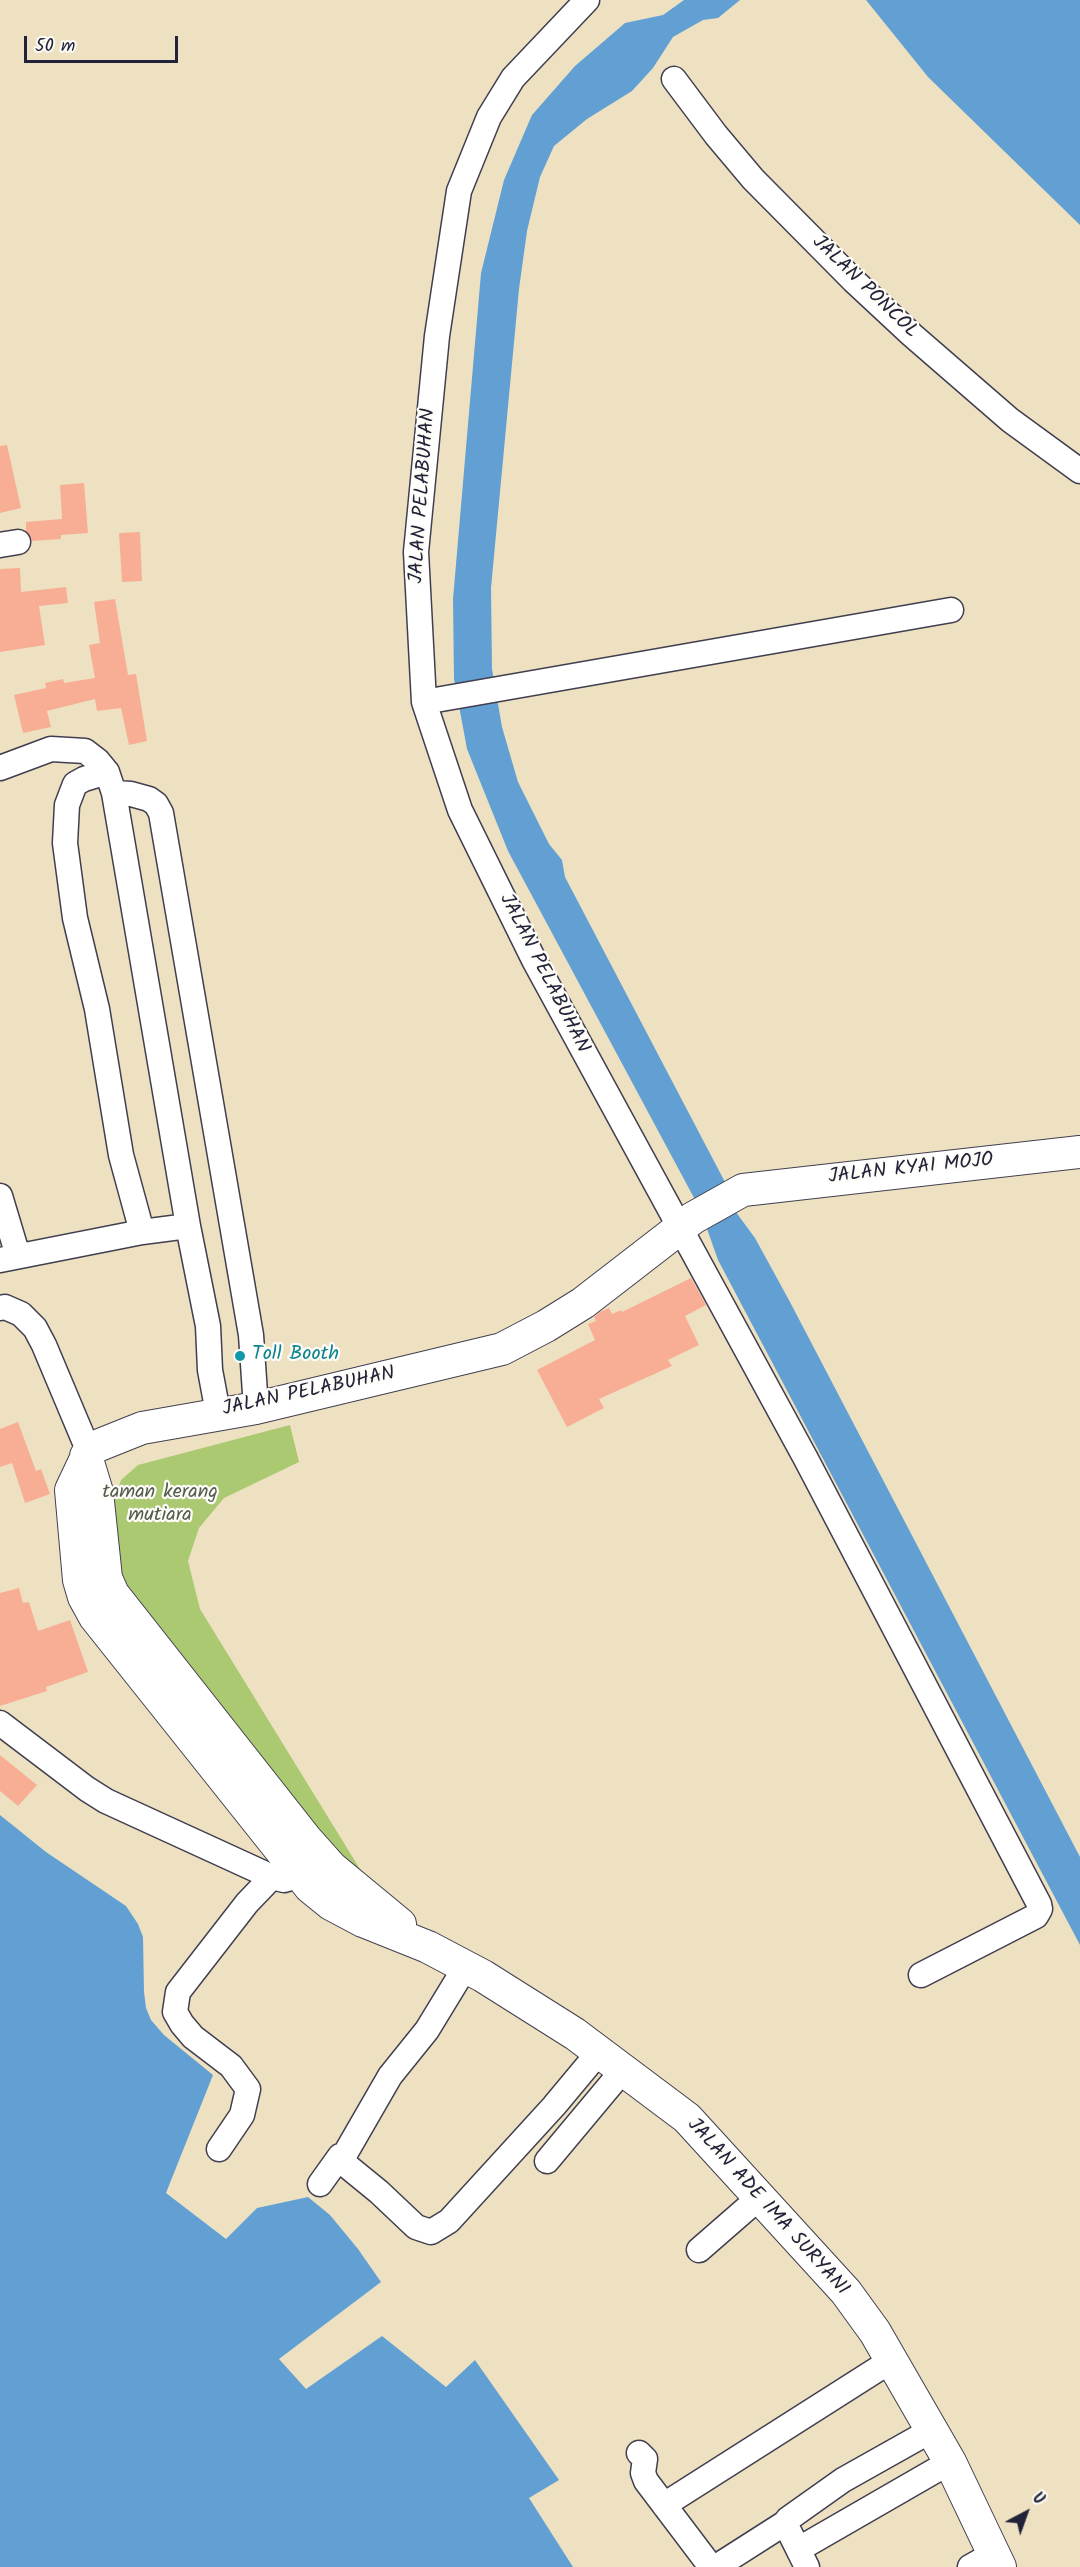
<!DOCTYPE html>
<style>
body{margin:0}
#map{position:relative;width:1080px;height:2567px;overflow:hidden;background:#eee1c2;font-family:Kalam,sans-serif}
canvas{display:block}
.north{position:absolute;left:996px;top:2483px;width:60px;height:60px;-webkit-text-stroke:4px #fdfcf7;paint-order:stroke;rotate:41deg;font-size:16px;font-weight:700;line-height:24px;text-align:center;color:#22223b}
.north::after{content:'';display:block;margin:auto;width:21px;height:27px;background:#22223b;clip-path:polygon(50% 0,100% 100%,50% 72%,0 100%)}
.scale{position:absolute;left:24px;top:36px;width:154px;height:27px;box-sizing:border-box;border:3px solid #22223b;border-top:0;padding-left:8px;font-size:18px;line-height:21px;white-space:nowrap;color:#22223b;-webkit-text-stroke:4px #fdfcf7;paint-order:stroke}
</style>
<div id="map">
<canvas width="1080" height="2567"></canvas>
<div class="north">U</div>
<div class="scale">50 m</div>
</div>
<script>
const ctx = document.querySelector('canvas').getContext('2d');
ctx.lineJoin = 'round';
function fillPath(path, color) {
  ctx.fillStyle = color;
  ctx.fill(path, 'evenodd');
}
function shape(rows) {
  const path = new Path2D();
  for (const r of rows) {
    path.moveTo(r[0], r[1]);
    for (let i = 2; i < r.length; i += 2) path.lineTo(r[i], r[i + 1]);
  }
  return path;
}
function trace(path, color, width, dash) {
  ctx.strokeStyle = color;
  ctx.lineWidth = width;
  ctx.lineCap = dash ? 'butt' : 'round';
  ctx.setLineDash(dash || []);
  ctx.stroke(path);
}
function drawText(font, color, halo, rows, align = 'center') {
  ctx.font = font + ' Kalam,sans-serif';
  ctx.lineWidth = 4.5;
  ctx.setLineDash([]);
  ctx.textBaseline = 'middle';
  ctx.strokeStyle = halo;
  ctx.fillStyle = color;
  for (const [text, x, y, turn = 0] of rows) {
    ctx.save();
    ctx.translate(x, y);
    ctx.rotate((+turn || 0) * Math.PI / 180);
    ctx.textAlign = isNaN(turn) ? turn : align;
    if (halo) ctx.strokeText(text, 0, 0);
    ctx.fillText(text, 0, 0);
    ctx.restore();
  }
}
fillPath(shape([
 [290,1425,299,1462,224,1498,199,1528,188,1561,200,1609,379,1900,329,1857,124,1587,114,1541,113,1503,121,1480,138,1465]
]), '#aac971');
fillPath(shape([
 [684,0,740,0,718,18,703,20,673,37,653,68,632,91,587,119,554,146,540,177,527,231,519,289,491,588,492,669,502,727,518,782,549,844,562,860,565,877,726,1184,730,1204,755,1238,790,1302,1080,1857,1080,1945,718,1260,700,1209,508,851,467,749,454,679,453,599,481,273,504,180,532,115,575,66,625,23,663,15],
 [866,0,1080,0,1080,225,928,77],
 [0,1815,46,1852,126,1906,138,1924,143,1937,144,1992,146,2008,151,2020,164,2035,213,2075,166,2193,226,2239,257,2208,308,2197,330,2215,358,2249,381,2282,279,2359,306,2389,382,2336,446,2387,475,2360,559,2480,529,2498,573,2567,0,2567]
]), '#62a0d3');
fillPath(shape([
 [7,445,21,508,0,513,0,446],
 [84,483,88,533,61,535,61,539,32,541,26,531,26,522,62,519,60,485],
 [140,532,142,581,122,582,119,533],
 [20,568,21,592,66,587,68,603,39,606,45,645,0,652,0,569],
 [115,599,128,675,136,674,147,741,129,745,121,708,97,711,95,699,47,711,51,727,23,733,14,695,46,688,45,683,63,679,64,683,95,678,89,645,100,643,94,602],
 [691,1278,706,1305,685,1316,699,1345,668,1360,672,1366,599,1399,604,1408,567,1427,537,1370,595,1340,588,1324,596,1321,594,1317,600,1312,609,1308,612,1314,621,1310,622,1312],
 [18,1422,36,1471,41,1469,50,1494,25,1503,12,1463,0,1467,0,1429],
 [19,1588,23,1603,29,1602,38,1631,70,1620,88,1672,46,1687,47,1691,0,1706,0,1593],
 [0,1755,37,1785,18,1806,0,1791]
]), '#f7ae94');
const minor = shape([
 [587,0,513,78,489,117,459,191,437,336,416,552,424,702,460,810,534,960,806,1459,1039,1904,1040,1909,1036,1916,921,1975],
 [674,79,716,135,753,179,854,281,912,335,1010,420,1080,471],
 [0,545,18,542],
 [424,702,951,610],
 [0,768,51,749,85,751,98,761,107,772,114,793,131,794,149,799,156,804,161,813,251,1335,256,1408],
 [107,772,84,779,75,784,67,805,65,843,75,918,97,1009,121,1155,142,1232,188,1226,208,1326,210,1370,218,1413],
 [114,793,188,1226],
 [0,1196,18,1256],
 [0,1260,142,1232],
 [0,1308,5,1307,21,1314,35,1328,44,1345,89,1452],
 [0,1723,87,1789,106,1801,272,1877],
 [466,1966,427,2030,390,2076,341,2161,379,2192,416,2227,431,2232,449,2221,554,2106,599,2052],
 [219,2149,242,2115,248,2089,231,2066,193,2037,182,2024,175,2012,178,1992,247,1903,272,1877,284,1880,301,1875,312,1868],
 [547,2161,623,2070],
 [320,2184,340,2156,341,2157],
 [699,2250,761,2196],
 [639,2453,645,2459,643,2473,646,2481,711,2567],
 [664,2505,892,2360],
 [799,2549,950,2462],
 [716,2567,785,2523],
 [807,2567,785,2523,788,2519,843,2480,932,2430],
 [970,2567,993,2554]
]);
const major = shape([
 [86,1456,97,1492,106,1578,113,1594,306,1839,331,1867,400,1924],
 [1000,2567,950,2462,875,2332,846,2292,687,2118,575,2034,483,1976,428,1947,363,1921,331,1904,310,1887,95,1617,84,1597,79,1580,71,1490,89,1452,97,1446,142,1428,256,1408,502,1349,546,1326,583,1303,693,1218,743,1190,1080,1152]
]);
trace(minor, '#413f4f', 27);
trace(major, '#413f4f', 34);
trace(minor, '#fff', 24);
trace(major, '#fff', 32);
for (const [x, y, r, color] of [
 [240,1356,6,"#0f9aa8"]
]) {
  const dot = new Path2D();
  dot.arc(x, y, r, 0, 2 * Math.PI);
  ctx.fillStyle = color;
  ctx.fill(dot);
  trace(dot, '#fdfcf7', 2);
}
drawText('20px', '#22223b', '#fdfcf7', [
 ["JALAN PONCOL",864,288,44],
 ["JALAN PELABUHAN",424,496,-86],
 ["JALAN PELABUHAN",543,974,63],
 ["JALAN KYAI MOJO",911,1170,-6],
 ["JALAN PELABUHAN",309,1393,-12],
 ["JALAN ADE IMA SURYANI",767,2208,48]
]);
drawText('20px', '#0d838f', '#fdfcf7', [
 ["Toll Booth",252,1356]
], 'left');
drawText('20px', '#525c4e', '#fdfcf7', [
 ["taman kerang",160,1494],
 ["mutiara",160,1517]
]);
</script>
